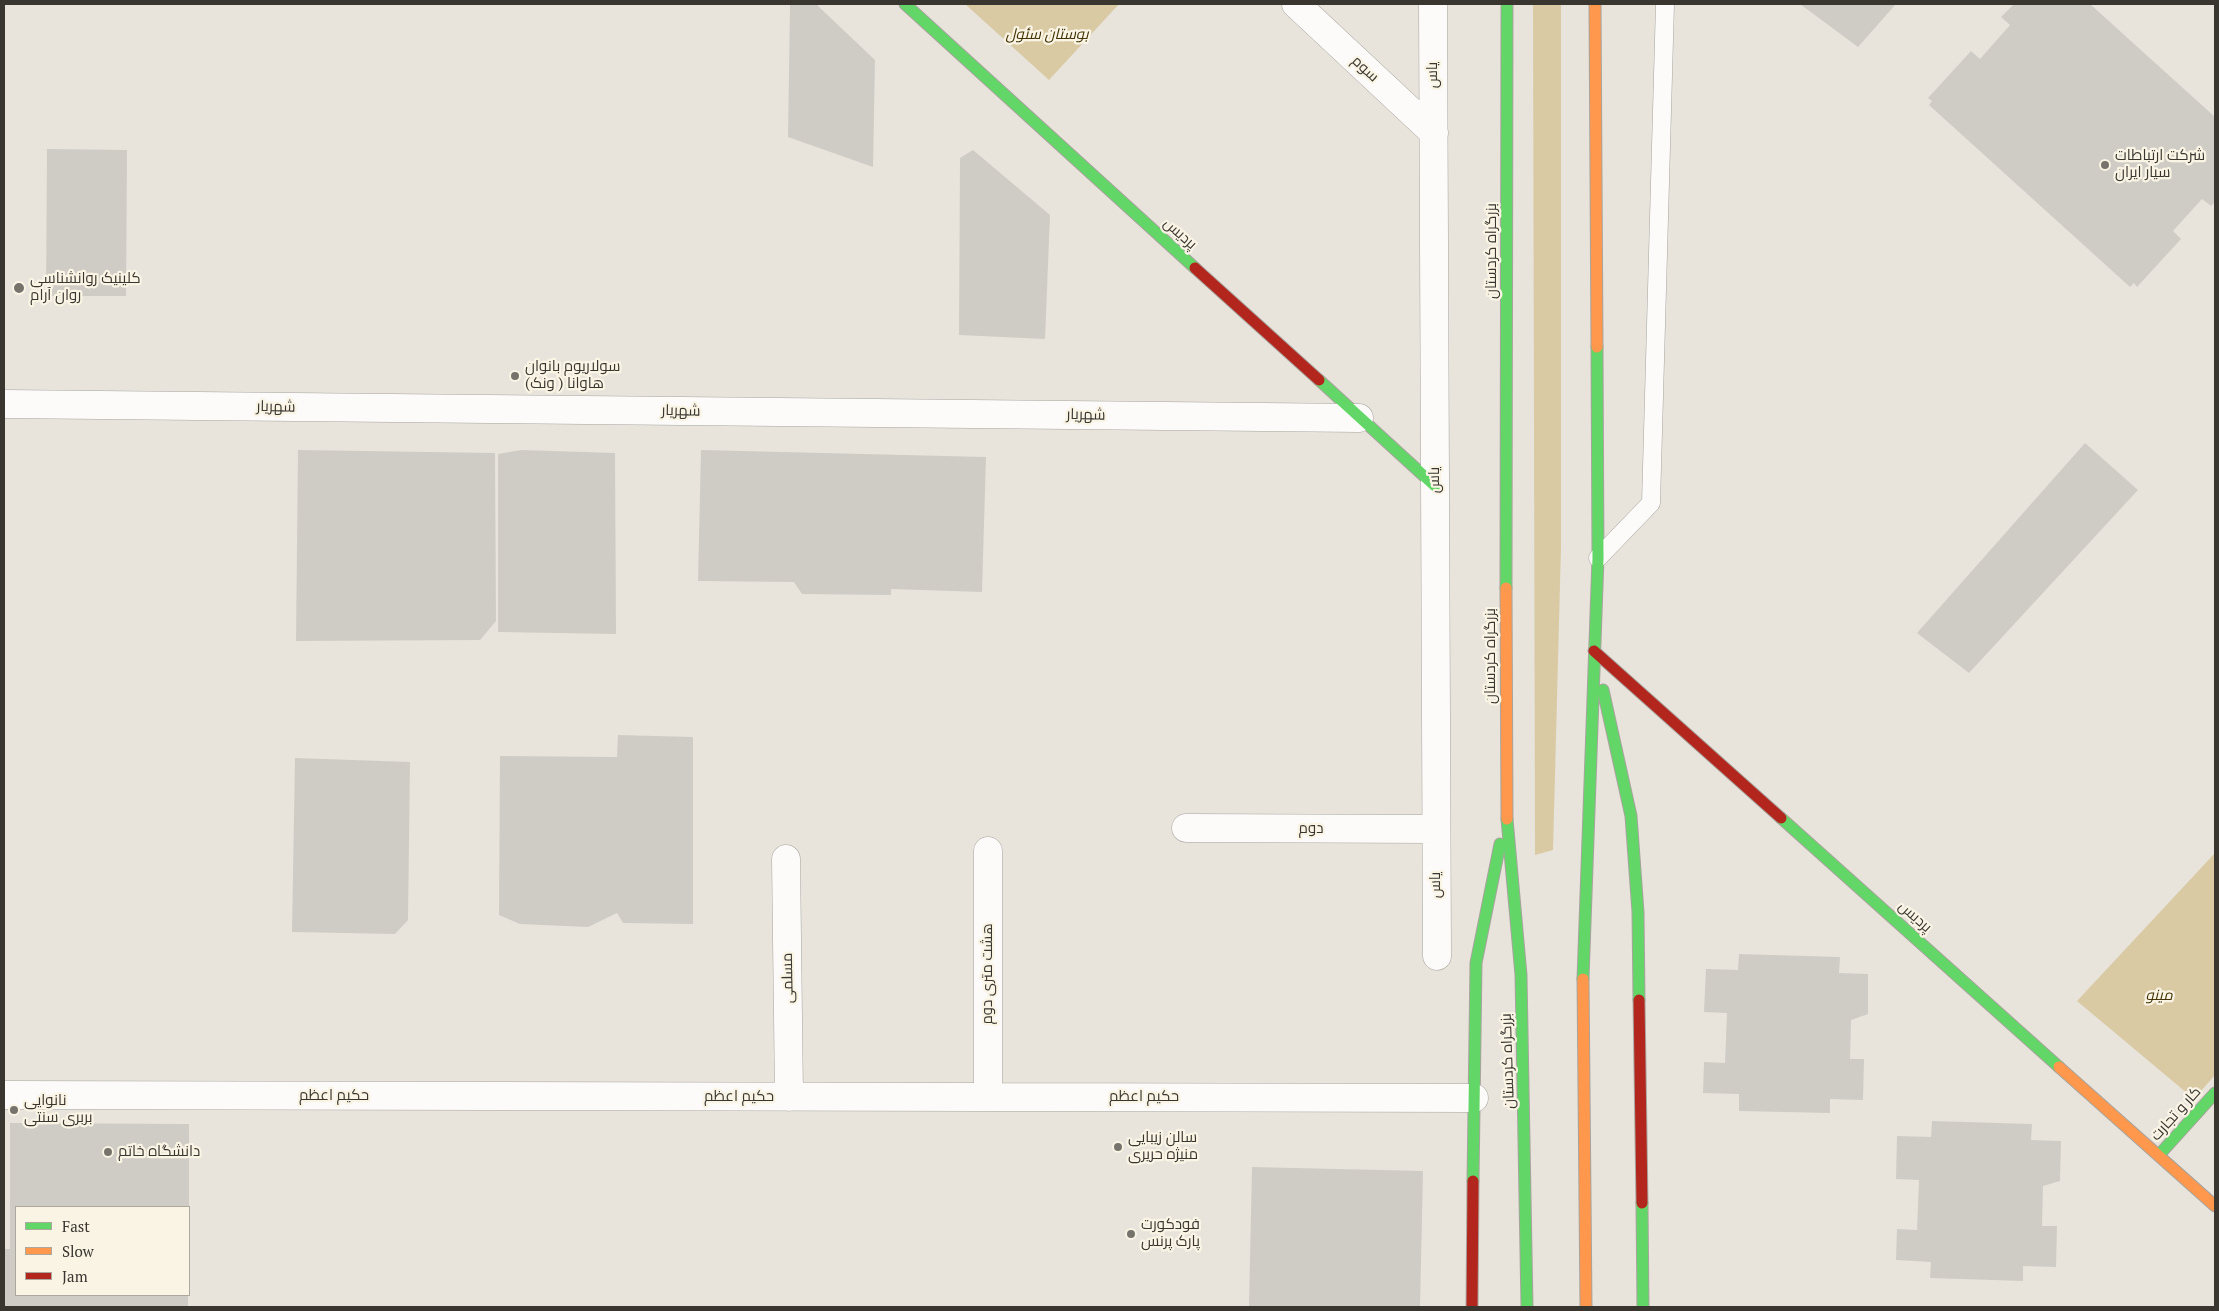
<!DOCTYPE html>
<meta charset="utf-8">
<style>
body{margin:0}
#map{position:relative;width:2219px;height:1311px;overflow:hidden;background:#e8e4dc;font-family:"PT Serif",serif}
canvas{display:block}
.frame{position:absolute;inset:0;border:5px solid #393630;pointer-events:none}
.legend{position:absolute;left:15px;top:1206px;width:175px;height:90px;box-sizing:border-box;background:#faf4e5;border:1px solid #ada89d;margin:0;padding:6px 9px;list-style:none;font-size:15px;color:#393630}
.legend li{display:flex;align-items:center;gap:10px;height:25px}
.legend b{width:25px;border:1px solid #ada89d}
</style>
<div id="map">
<canvas width="2219" height="1311"></canvas>
<div class="frame"></div>
<ul class="legend">
<li><b style="height:6px;background:#63d668"></b>Fast</li>
<li><b style="height:6px;background:#ff974d"></b>Slow</li>
<li><b style="height:6px;background:#b3261e"></b>Jam</li>
</ul>
</div>
<script>
const ctx = document.querySelector('canvas').getContext('2d');
ctx.lineJoin = 'round';
function fillPath(path, color) {
  ctx.fillStyle = color;
  ctx.fill(path, 'evenodd');
}
function shape(rows) {
  const path = new Path2D();
  for (const r of rows) {
    path.moveTo(r[0], r[1]);
    for (let i = 2; i < r.length; i += 2) path.lineTo(r[i], r[i + 1]);
  }
  return path;
}
function trace(path, color, width, dash) {
  ctx.strokeStyle = color;
  ctx.lineWidth = width;
  ctx.lineCap = dash ? 'butt' : 'round';
  ctx.setLineDash(dash || []);
  ctx.stroke(path);
}
function drawText(font, color, halo, rows, align = 'center') {
  ctx.font = font + ' "PT Serif",Cairo,serif';
  ctx.lineWidth = 4.5;
  ctx.setLineDash([]);
  ctx.textBaseline = 'middle';
  ctx.strokeStyle = halo;
  ctx.fillStyle = color;
  for (const [text, x, y, turn = 0] of rows) {
    ctx.save();
    ctx.translate(x, y);
    ctx.rotate((+turn || 0) * Math.PI / 180);
    ctx.textAlign = isNaN(turn) ? turn : align;
    if (halo) ctx.strokeText(text, 0, 0);
    ctx.fillText(text, 0, 0);
    ctx.restore();
  }
}
fillPath(shape([
 [965,4,1119,4,1049,80],
 [1533,4,1561,4,1561,547,1553,850,1535,855],
 [2215,853,2215,1075,2194,1099,2077,1001]
]), '#d9caa4');
fillPath(shape([
 [790,4,816,4,875,60,873,167,788,137],
 [1800,4,1896,4,1858,47],
 [2014,4,2090,4,2215,117,2215,202,2211,206,2202,199,2173,231,2181,239,2137,287,2134,283,2130,287,1929,105,1932,101,1928,98,1971,51,1980,59,2010,25,2001,17],
 [47,149,127,150,126,296,46,296],
 [973,150,1050,215,1045,339,959,335,960,158],
 [2085,443,2138,490,1969,673,1917,633],
 [298,450,495,453,496,621,480,640,296,641],
 [521,450,615,453,616,634,498,632,498,454],
 [701,450,986,457,982,592,891,589,891,595,802,594,794,582,698,581],
 [618,735,693,737,693,924,623,923,617,913,588,927,520,924,499,915,500,756,617,757],
 [295,758,410,762,408,920,395,934,292,932],
 [1739,954,1840,957,1839,973,1868,974,1868,1014,1851,1020,1850,1059,1864,1059,1863,1100,1830,1099,1830,1113,1739,1111,1739,1094,1703,1093,1704,1062,1725,1063,1727,1013,1704,1012,1706,969,1738,970],
 [1932,1121,2032,1124,2031,1140,2061,1141,2060,1181,2043,1186,2042,1226,2057,1226,2056,1267,2023,1266,2023,1281,1930,1278,1931,1262,1896,1260,1897,1229,1917,1230,1919,1180,1896,1179,1897,1136,1931,1137],
 [10,1123,189,1124,189,1207,16,1207,16,1295,188,1295,188,1307,4,1307,4,1249,10,1249],
 [1252,1167,1423,1171,1420,1307,1249,1307]
]), '#cfccc6');
const lane = shape([
 [1598,558,1651,503,1665,4]
]);
const street = shape([
 [1296,4,1434,133],
 [1433,4,1437,956],
 [4,404,1359,418],
 [1186,828,1436,829],
 [988,851,988,1097],
 [786,859,789,1097],
 [4,1095,1474,1098]
]);
const fast = shape([
 [905,4,1195,268],
 [1319,380,1435,486],
 [1506,588,1507,4],
 [1603,690,1631,816,1638,912,1639,1000],
 [1781,818,2059,1067],
 [1507,819,1521,975,1527,1307],
 [1583,979,1598,558,1597,347],
 [2159,1155,2215,1093],
 [1473,1181,1476,963,1500,844],
 [1642,1203,1643,1307]
]);
const slow = shape([
 [1595,4,1597,347],
 [1506,588,1507,819],
 [1583,979,1586,1307],
 [2059,1067,2215,1206]
]);
const jam = shape([
 [1195,268,1319,380],
 [1594,651,1781,818],
 [1639,1000,1642,1203],
 [1472,1307,1473,1181]
]);
trace(lane, '#a7a49d', 19);
trace(street, '#a7a49d', 29);
trace(fast, '#a7a49d', 13);
trace(slow, '#a7a49d', 13);
trace(jam, '#a7a49d', 13);
trace(lane, '#fcfbfa', 18);
trace(street, '#fcfbfa', 28);
trace(fast, '#63d668', 11);
trace(slow, '#ff974d', 11);
trace(jam, '#b3261e', 11);
for (const [x, y, r, color] of [
 [2105,165,5,"#76736c"],
 [19,288,6,"#76736c"],
 [515,376,5,"#76736c"],
 [14,1110,5,"#76736c"],
 [1118,1147,5,"#76736c"],
 [108,1152,5,"#76736c"],
 [1131,1234,5,"#76736c"]
]) {
  const dot = new Path2D();
  dot.arc(x, y, r, 0, 2 * Math.PI);
  ctx.fillStyle = color;
  ctx.fill(dot);
  trace(dot, '#faf4e5', 2);
}
drawText('italic 15px', '#413104', '#faf4e5', [
 ["بوستان سئول",1047,35],
 ["مینو",2159,996]
]);
drawText('15px', '#393630', '#faf4e5', [
 ["سوم",1365,69,43],
 ["یاس",1433,75,-90],
 ["پردیس",1180,234,42],
 ["بزرگراه کردستان",1492,251,-90],
 ["شهریار",276,407,1],
 ["شهریار",681,411,1],
 ["شهریار",1086,415,1],
 ["یاس",1435,480,-90],
 ["بزرگراه کردستان",1491,656,-90],
 ["دوم",1311,829],
 ["یاس",1436,885,-90],
 ["پردیس",1915,917,42],
 ["هشت متری دوم",988,974,-90],
 ["مسلمی",788,978,-91],
 ["بزرگراه کردستان",1508,1061,-92],
 ["حکیم اعظم",334,1096],
 ["حکیم اعظم",739,1097],
 ["حکیم اعظم",1144,1097],
 ["کار و تجارت",2176,1114,-48]
]);
drawText('15px', '#393630', '#faf4e5', [
 ["شرکت ارتباطات",2115,156],
 ["سیار ایران",2115,173],
 ["کلینیک روانشناسی",30,279],
 ["روان آرام",30,296],
 ["سولاریوم بانوان",525,367],
 ["هاوانا ( ونک)",525,384],
 ["نانوایی",24,1101],
 ["بربری سنتی",24,1118],
 ["سالن زیبایی",1128,1138],
 ["منیژه حریری",1128,1155],
 ["دانشگاه خاتم",118,1152],
 ["فودکورت",1141,1225],
 ["پارک پرنس",1141,1242]
], 'left');
</script>
